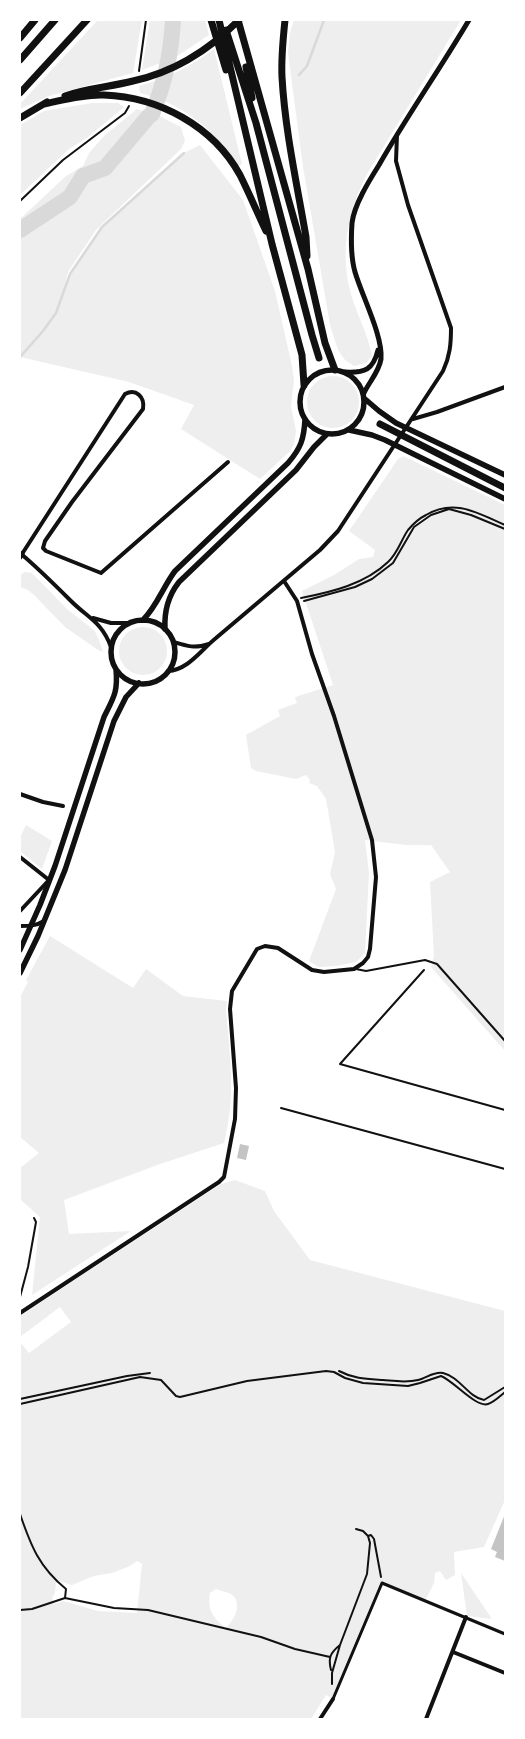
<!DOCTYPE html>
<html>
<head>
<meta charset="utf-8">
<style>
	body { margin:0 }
	#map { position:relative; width:525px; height:1739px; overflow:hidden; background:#fff; font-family:"Open Sans",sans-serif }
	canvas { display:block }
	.frame { position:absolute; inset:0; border:21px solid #fff; pointer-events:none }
</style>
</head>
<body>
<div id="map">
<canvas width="525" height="1739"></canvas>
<div class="frame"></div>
</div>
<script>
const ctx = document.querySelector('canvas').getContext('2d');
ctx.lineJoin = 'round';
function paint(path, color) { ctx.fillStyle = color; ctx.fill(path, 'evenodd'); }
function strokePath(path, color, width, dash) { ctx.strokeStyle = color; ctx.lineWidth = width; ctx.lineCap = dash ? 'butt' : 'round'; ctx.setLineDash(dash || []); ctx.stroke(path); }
const green = new Path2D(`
	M98,20H142L133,73L49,96L20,109V104Z
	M150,20H205L209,35L176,57L142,70Z
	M294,20H461L370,169C348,208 339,251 351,294C357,315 368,334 372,356L366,363L354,366L345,360L338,350L330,325L320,266L303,167L288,53L290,33Z
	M214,49L242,164L238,166C217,130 180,103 140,93L139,86C168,78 190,67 214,49Z
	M92,103H118L124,107L87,138L69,149L20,195V125L44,111Z
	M137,109L159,116L181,127L185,141L181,149L96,230L68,272L63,293L70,274L102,227L184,153L200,145L243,200L275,291L292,366L294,381L291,406L296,431L294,444L290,451L260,479L181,429L194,405L129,382L20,357V219L66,176L83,166L89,153L105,135Z
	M307 402a26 26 0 1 1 52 0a26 26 0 1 1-52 0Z
	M403,456L505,505V1051L431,967L434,956L430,882L450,872L431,845H406L365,840L369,873L365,953L356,962L336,966L319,967L309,961L336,889L330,874L335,852L326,799L317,786L309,783L310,780L306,775L296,779L256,771L251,768L246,735L280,716L278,710L297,703L295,697L333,685L302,591L334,575L359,559L373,557L375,550L349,531L398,459Z
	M24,572L32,573L68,610L94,630L98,637L103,652L98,650L65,627L34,595L28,590L20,587V576Z
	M119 651a24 24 0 1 1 48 0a24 24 0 1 1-48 0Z
	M26,825L52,841L42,869L20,851V837Z
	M50,936L133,988L146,969L183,996L227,1001L226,1010C230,1057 236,1097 224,1143L160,1164L64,1200L69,1234L131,1231L32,1295L40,1217L20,1199V1168L39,1153L20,1137V997L28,982L26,980Z
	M235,1180L265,1191L274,1211L310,1260L505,1311V1500L484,1547L454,1552L455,1575L446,1580L440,1571L435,1573L434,1583L425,1601L382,1583L333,1699L326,1695L311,1719H20V1342L29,1353L71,1322L60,1307L20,1337V1316L221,1184ZM137,1561L142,1564L137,1613L98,1611L63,1601L54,1604L52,1598L55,1593L56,1583L59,1581L72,1585L94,1576L112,1573L130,1566ZM216,1589C221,1591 231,1592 235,1598C241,1608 233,1621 226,1628C213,1618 207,1610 210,1593Z
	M461,1573L492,1619L467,1616Z`);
const stream = new Path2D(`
	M299,75L307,66L324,20
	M20,357L43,331L56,313L70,274L102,227L184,153`);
const river = new Path2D(`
	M20,230L70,197L83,176L105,168L149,116L152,114C165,82 171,55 173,20`);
const building = new Path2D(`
	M240,1144L249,1146L246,1160L237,1158Z
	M505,1514V1561L495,1557L497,1552L491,1549Z`);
const path = new Path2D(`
	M139,71L146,20
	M20,201L63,160L125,113L129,106
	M301,598C332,592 365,584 388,562C398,553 401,540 408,530C413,524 420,518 426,515C454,498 478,513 505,525
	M304,601L355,587L372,579L393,563L414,527L431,515L449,509L471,515L505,529
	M424,970L340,1064L505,1110
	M281,1108L505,1169
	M339,1371C354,1379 367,1379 383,1380C395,1381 406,1383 418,1380C427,1378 434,1371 443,1373C460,1377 468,1397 484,1400L505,1387
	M20,1399L127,1376L150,1373
	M20,1404L140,1377L161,1380L176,1396L180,1397L247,1381L326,1371L334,1372L345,1378L363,1383L408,1386L420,1383L441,1376C454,1381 476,1408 488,1404C494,1402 500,1396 505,1392
	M20,1514C31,1546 39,1567 66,1589L65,1598
	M368,1536L371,1535L374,1539L381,1577
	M20,1610L32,1609L65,1598L114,1608L148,1610L261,1637L295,1649L330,1657
	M331,1670C328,1658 330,1653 340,1645
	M332,1684V1673L340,1645L367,1574L370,1543L368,1536L363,1531L356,1529`);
const service = new Path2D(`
	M356,969L366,971L425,960L437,964L505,1041
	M20,1297L28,1267L36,1222L34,1218`);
const pedestrian = new Path2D(`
	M333,1699L382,1583L505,1634`);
const minor = new Path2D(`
	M413,419L437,412L505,387
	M20,553C38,568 54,584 71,601C88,618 102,622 111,647
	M22,554L125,394C136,388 145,397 143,409L72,502L45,541L43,548L46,551L101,573L228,462
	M93,618L111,623H129
	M173,642C189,646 193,649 209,644
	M168,671C188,670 201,650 216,638L320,550L338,531L443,371C450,356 451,344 451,328L408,205L396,161L397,135
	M20,794L43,802L63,806
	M20,857L49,880L20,911
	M20,926C29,926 36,926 44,921
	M20,1313L219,1182L224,1177L235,1119L236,1088L230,1009L232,991L257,949L265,946L278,948L312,970L324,972L354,969L363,963L368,957L370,949L376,877L372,840L334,716L312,654L297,601L284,581
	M453,1652L505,1673
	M320,1719L333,1699
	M426,1719L466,1617`);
const tertiary = new Path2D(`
	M345,372C365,373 373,370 378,350
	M364,393C369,382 379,372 381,359C383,336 362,296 355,272C351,258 351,238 352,223C354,205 369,181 379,165C407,116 440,69 469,20
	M20,557L22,554`);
const secondary = new Path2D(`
	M300 402a32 32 0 1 1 64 0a32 32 0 1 1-64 0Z
	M365,399L379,411L396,423L505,475
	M349,430L372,435L385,440L505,499
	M143,620C157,606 163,587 175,571L288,463C301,448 304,439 305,419
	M111 652a32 32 0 1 1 64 0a32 32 0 1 1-64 0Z
	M165,629C164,611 168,596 179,582L296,470L314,447L327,434
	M20,950L40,905L55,866L104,717C114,697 118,692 116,669
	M20,973L38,936L65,870L114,721L126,697L139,683`);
const motorway = new Path2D(`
	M211,20L226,70
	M219,20L272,244L302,355L304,385
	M238,20L308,269L325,343L335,370
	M285,20C283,39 281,58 282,77C285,131 297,184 306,237L307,256
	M226,30L256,123L312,335L319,358
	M20,38L35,20
	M20,60L55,20
	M246,67L252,98
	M20,93L87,20
	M65,96C87,88 110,87 133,81C175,72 209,50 239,20
	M44,104C63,100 84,94 104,95C159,97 213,126 240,175C249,193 257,212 266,231
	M20,118L47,102
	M380,424L505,488`);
paint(green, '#eee');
strokePath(stream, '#d9d9d9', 2.5);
strokePath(river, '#d9d9d9', 16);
paint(building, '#c4c4c4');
strokePath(path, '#111', 2);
strokePath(service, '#111', 2);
strokePath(pedestrian, '#111', 3);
strokePath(minor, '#111', 4);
strokePath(tertiary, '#111', 5);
strokePath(secondary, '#111', 5.5);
strokePath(motorway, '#111', 7);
</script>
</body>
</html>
